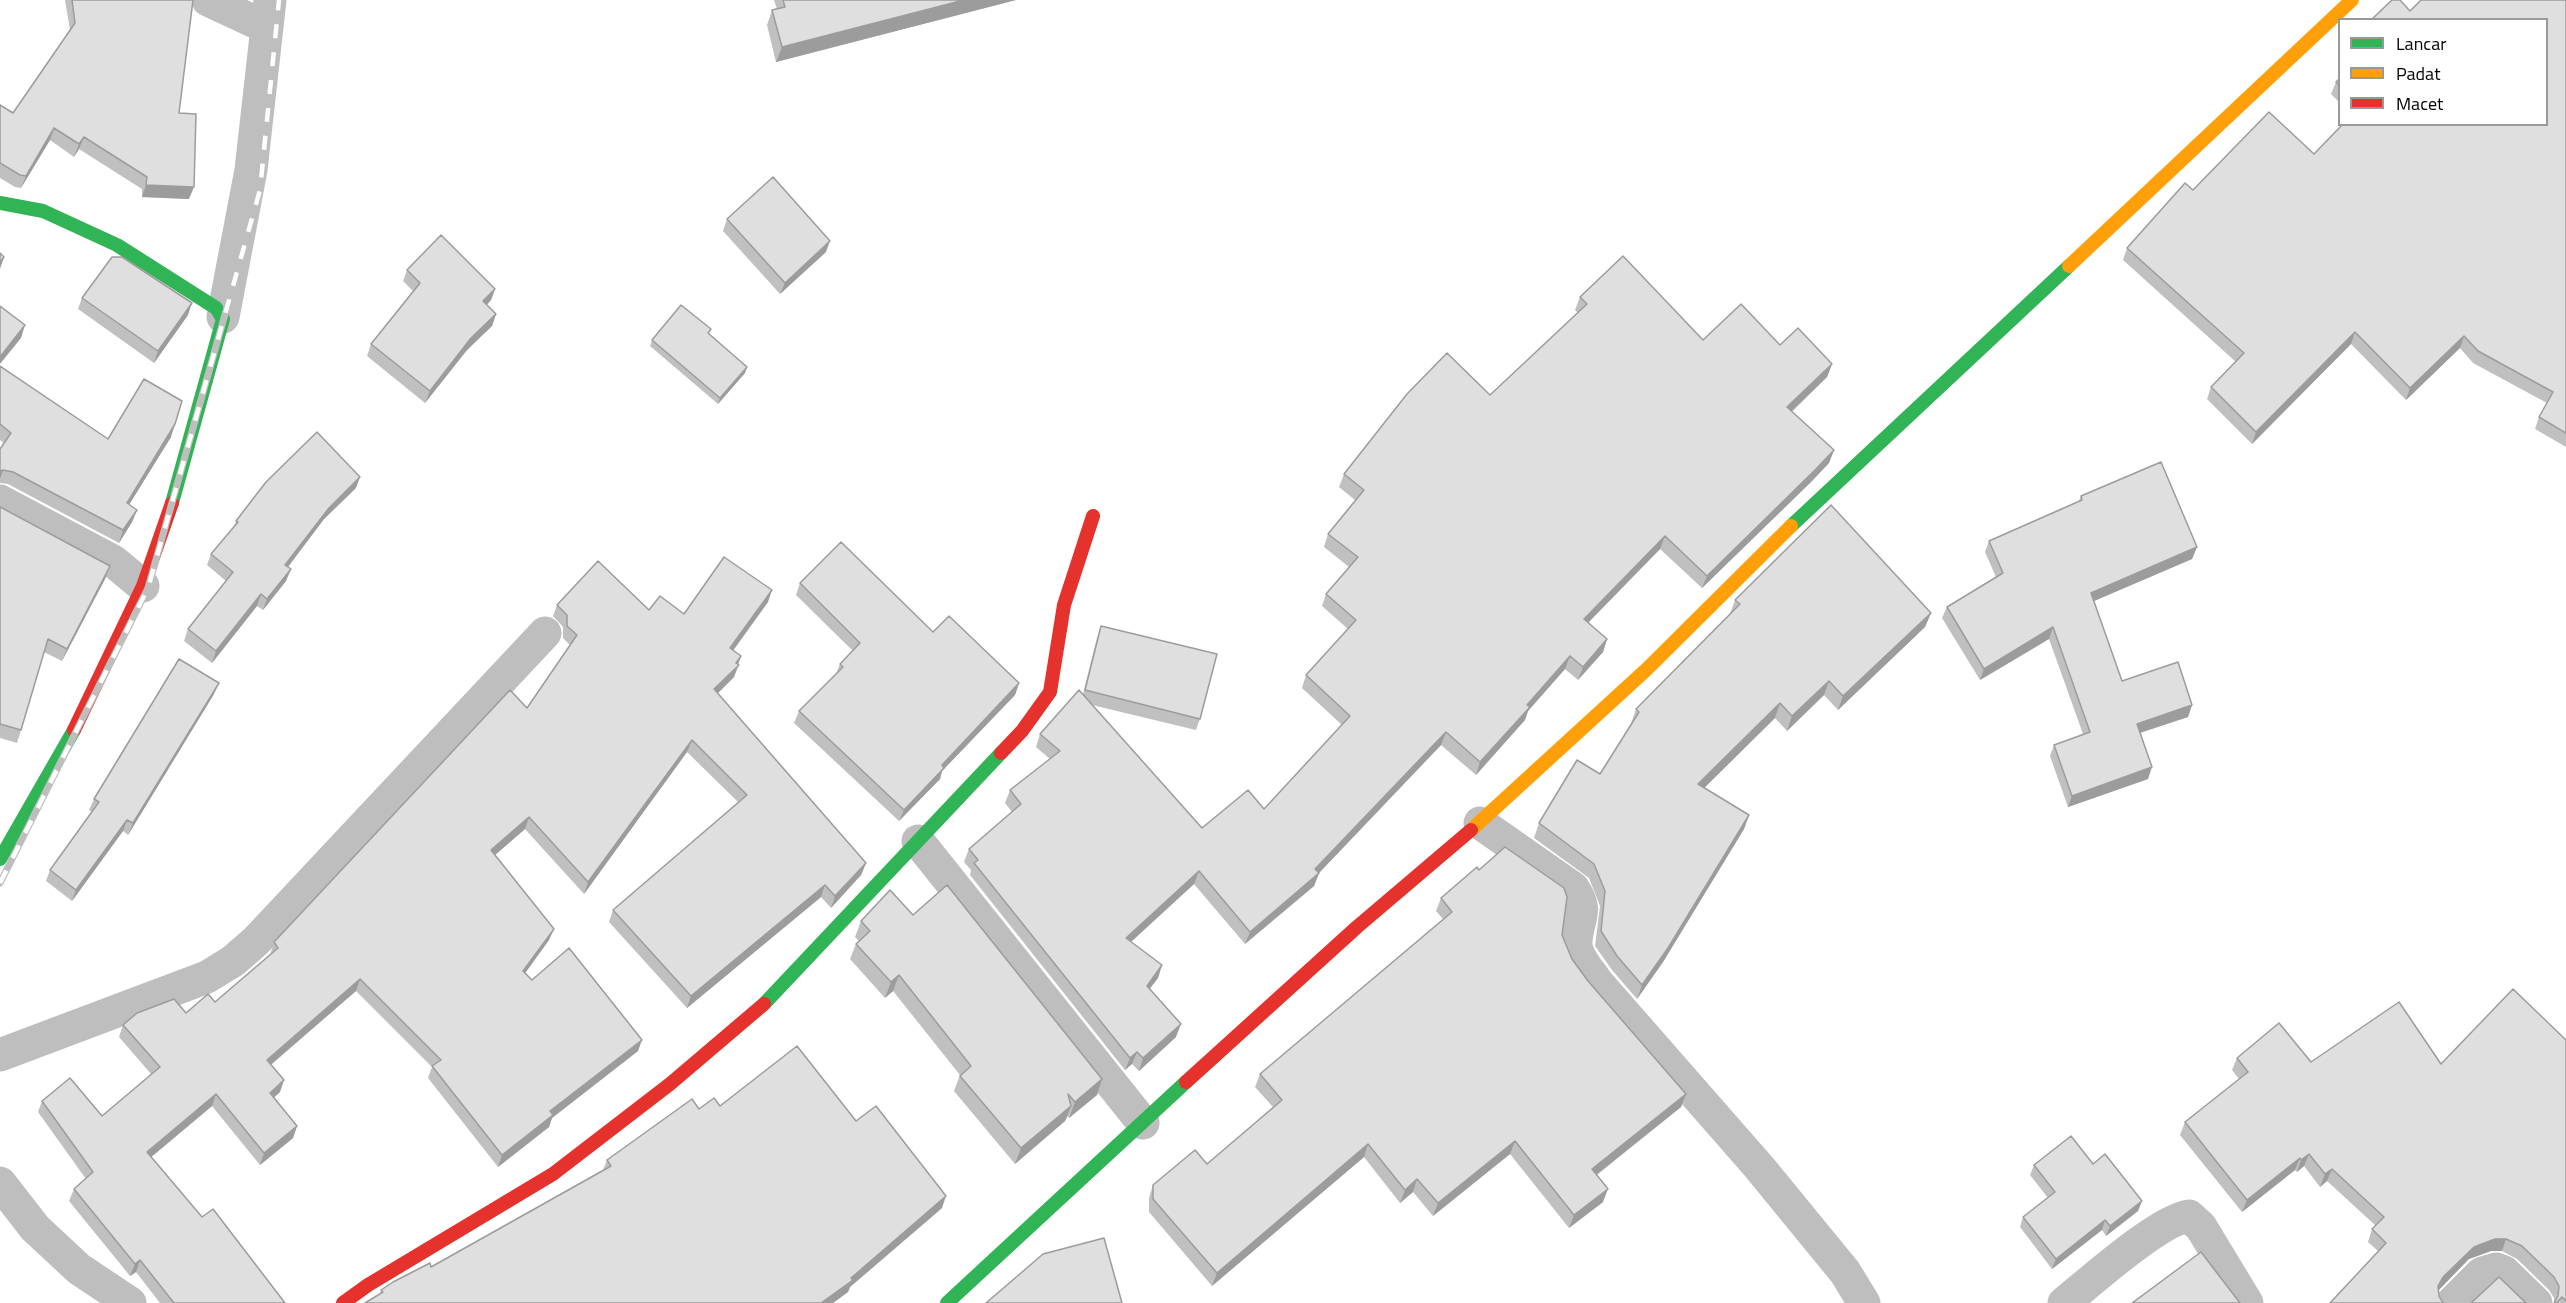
<!DOCTYPE html>
<html>
<head>
<meta charset="utf-8">
<style>
	body { margin:0 }
	#map { position:relative; width:2566px; height:1303px; overflow:hidden; background:#fff; font-family:"Titillium Web",sans-serif }
	canvas { display:block }
	.legend { position:absolute; left:2338px; top:18px; width:210px; height:108px; box-sizing:border-box; background:#fff; border:2px solid #999; margin:0; padding:8px 10px; list-style:none; font-size:18px; color:#000 }
	.legend li { display:flex; align-items:center; gap:12px; height:30px }
	.legend b { width:30px; border:2px solid #999 }
</style>
</head>
<body>
<div id="map">
<canvas width="2566" height="1303"></canvas>
<ul class="legend">
<li><b style="height:8px;background:#30b455"></b>Lancar</li>
<li><b style="height:8px;background:#ff9f0a"></b>Padat</li>
<li><b style="height:8px;background:#e5322d"></b>Macet</li>
</ul>
</div>
<script>
const ctx = document.querySelector('canvas').getContext('2d');
ctx.lineJoin = 'round';
function strokePath(path, color, width, dash) { ctx.strokeStyle = color; ctx.lineWidth = width; ctx.lineCap = dash ? 'butt' : 'round'; ctx.setLineDash(dash || []); ctx.stroke(path); }
function paint(path, color) { ctx.fillStyle = color; ctx.fill(path, 'evenodd'); }
const street = new Path2D(`
	M208,0L266,27
	M223,317L251,170L270,0
	M0,501L113,561L143,586
	M1480,823L1573,888C1589,912 1578,916 1576,941C1575,956 1589,970 1597,982L1759,1167L1845,1272L1864,1303
	M918,841L1143,1123
	M0,1055L207,977L233,961L256,941L545,633
	M0,1183L35,1228L79,1269L130,1303
	M2064,1303C2090,1282 2159,1220 2189,1216L2201,1227L2247,1303
	M2452,1303L2482,1273L2496,1269L2504,1272L2536,1303`);
const fast = new Path2D(`
	M0,203L43,211L117,245L216,308L223,319L172,503
	M1791,526L2069,266
	M0,859L74,730
	M764,1004L1001,753
	M947,1303L1186,1082`);
const slow = new Path2D(`
	M2069,266L2352,0
	M1471,830L1647,669L1791,526`);
const jam = new Path2D(`
	M74,730L143,586L172,503
	M1001,753L1022,731L1050,692L1064,605L1093,516
	M1186,1082L1357,927L1471,830
	M343,1303L368,1285L553,1174L670,1084L764,1004`);
const rail = new Path2D(`
	M0,883L148,588L260,190L279,0`);
const wall = new Path2D(`
	M65,0H193L179,113L189,199L142,197V189L79,149L74,157L50,140L21,188L15,187L0,178V105L13,113L70,30Z
	M774,0H1016L776,62L767,25L772,10L777,9Z
	M2566,0V447L2535,429L2539,417L2547,403L2473,363L2460,348L2406,400L2351,344L2252,444L2207,399L2211,387L2236,362L2123,260L2127,248L2193,190L2314,154L2547,124L2410,11Z
	M2340,78V103L2331,94L2336,82Z
	M727,219L826,252L780,294L723,231Z
	M407,270L495,289L491,300L487,305L496,314L492,326L467,350L425,403L367,356L371,344L413,291L403,281Z
	M1580,297L1703,340L1780,345L1832,364L1827,377L1792,412L1834,450L1829,463L1811,482L1702,588L1660,549L1588,623L1607,639L1603,652L1578,680L1565,669L1528,711L1525,720L1476,775L1441,745L1319,873L1314,886L1245,944L1194,884L1131,942L1162,965L1158,978L1149,989L1176,1037L1139,1071L1132,1064L1125,1070L970,875L971,870L964,862L969,849L1012,812L1005,803L1010,790L1050,759L1036,747L1040,734L1083,694L1097,638L1101,626L1200,719L1196,730L1092,705L1202,828L1264,809L1342,725L1302,688L1306,675L1348,629L1322,606L1326,594L1349,567L1324,547L1328,534L1355,500L1339,487L1344,474L1490,395L1578,313L1575,310Z
	M82,298L188,315L154,363L78,309Z
	M709,334L747,367L745,373L718,404L650,346L652,340Z
	M0,366L108,439L171,437L129,505L137,510L132,522L119,543L8,484L0,483V449L4,443L0,440Z
	M356,488L324,519L288,567L286,581L263,610L257,606L212,663L184,641L188,629L226,581L207,565L211,554L234,527L236,521Z
	M2081,496L2197,547L2192,559L2094,601L2122,681L2192,705L2188,717L2140,733L2148,779L2068,807L2050,756L2054,745L2083,734L2049,639L1980,680L1942,618L1947,607L1996,577L1985,552L1989,541L2079,501Z
	M0,507L110,566L105,579L62,661L44,652L21,730L17,743L0,738Z
	M800,583L933,632L1019,683L1015,695L942,771L940,779L899,821L794,723L799,711L836,674L840,664L853,651L796,595Z
	M1735,600L1931,613L1925,627L1838,710L1824,695L1787,731L1775,718L1704,788L1749,815L1744,829L1663,962L1637,999L1612,970L1595,946L1600,906L1589,878L1534,838L1539,823L1600,774L1631,724L1636,709L1730,614Z
	M768,602L733,651L741,656L738,664L739,665L734,677L718,693L866,863L861,875L831,908L821,897L687,1008L609,922L613,910L738,802L687,752L584,894L525,829L495,855L549,940L525,973L532,980L638,1051L552,1118L549,1127L498,1167L428,1078L432,1067L356,991L271,1065L280,1092L274,1097L297,1126L293,1138L260,1165L212,1106L151,1157L202,1217L285,1303H160L136,1272L130,1276L69,1201L74,1189L86,1179L38,1112L42,1101L102,1116L151,1074L119,1037L123,1025L186,1013L215,1002L270,955L274,942L527,708L570,645L563,638V627L553,616L557,605L649,610L684,614Z
	M214,694L128,835L123,831L72,901L46,881L50,870L92,812L89,810L94,799Z
	M1479,870L1562,935L1572,959L1588,981L1686,1094L1681,1107L1597,1175L1603,1202L1569,1228L1510,1154L1433,1216L1413,1192L1400,1203L1364,1157L1212,1286L1149,1212V1198L1153,1185L1207,1164L1273,1107L1255,1087L1260,1074L1443,919L1436,911L1441,898Z
	M913,915L1102,1079L1097,1095L1069,1118L1068,1116L1065,1121L1015,1164L954,1091L960,1075L893,991L885,998L850,959L856,944L859,941L855,937L861,921Z
	M2566,1040V1303H2554V1298L2549,1290L2517,1259L2502,1251H2491L2469,1259L2378,1251L2368,1242L2372,1229L2376,1226L2327,1181L2320,1187L2304,1166L2297,1172L2295,1170L2242,1212L2180,1135L2185,1122L2239,1079L2232,1070L2237,1058L2311,1062L2441,1064Z
	M720,1106L856,1121L942,1208L850,1287L848,1292L833,1303H365L380,1294L381,1290L431,1267L603,1170L607,1160L699,1109Z
	M2093,1164L2138,1211L2106,1236L2102,1230L2052,1269L2020,1227L2023,1217L2048,1198L2030,1175L2034,1165Z`);
const shadedWall = new Path2D(`
	M964,0H1016L776,62L782,47Z
	M54,128L50,140L21,188L26,176Z
	M84,137L79,149L74,157L79,144Z
	M146,185L194,187L189,199L142,197Z
	M830,241L826,252L780,294L785,283Z
	M4,257L0,269V262Z
	M495,289L491,300L479,313L483,301Z
	M192,303L188,315L154,363L158,351Z
	M496,314L492,326L467,350L425,403L430,391L471,338Z
	M25,325L21,338L0,364V357Z
	M2355,332L2351,344L2252,444L2256,432Z
	M2464,336L2460,348L2406,400L2410,388Z
	M1832,364L1827,377L1782,420L1787,407Z
	M747,367L745,373L718,404L720,398Z
	M175,424L171,437L122,516L127,503Z
	M1834,450L1829,463L1811,482L1702,588L1707,576Z
	M3,470L0,479V471Z
	M360,477L356,488L324,519L281,576L285,565L329,508Z
	M137,510L132,522L119,543L123,530Z
	M1665,536L1660,549L1579,632L1584,619Z
	M2197,547L2192,559L2087,604L2091,593Z
	M110,566L105,579L62,661L67,649Z
	M291,569L286,581L263,610L267,599Z
	M772,590L768,602L726,660L730,648Z
	M261,594L257,606L212,663L216,651Z
	M1931,613L1925,627L1838,710L1843,696Z
	M2053,627L2049,639L1980,680L1984,669Z
	M1607,639L1603,652L1578,680L1583,667Z
	M741,656L734,677L710,701L714,689Z
	M1570,656L1565,669L1528,711L1525,720L1476,775L1480,762L1527,705Z
	M1829,681L1824,695L1787,731L1792,716Z
	M219,683L214,694L128,835L133,823Z
	M1019,683L1015,695L942,771L940,779L899,821L904,810L942,765Z
	M1780,703L1775,718L1693,799L1698,784Z
	M2192,705L2188,717L2133,735L2137,724Z
	M1446,732L1441,745L1319,873L1314,886L1245,944L1250,932L1315,869Z
	M692,740L687,752L584,894L588,882Z
	M2152,767L2148,779L2068,807L2072,796Z
	M1749,815L1744,829L1663,962L1637,999L1642,985Z
	M529,817L525,829L487,862L491,850Z
	M127,820L123,831L72,901L76,890Z
	M866,863L861,875L831,908L835,896Z
	M1199,871L1194,884L1121,951L1126,938Z
	M825,885L821,897L687,1008L691,996Z
	M554,929L549,940L518,983L523,971Z
	M1162,965L1158,978L1142,999L1147,986Z
	M899,975L893,991L885,998L891,982Z
	M360,979L356,991L262,1072L267,1060Z
	M1181,1024L1176,1037L1139,1071L1143,1058Z
	M642,1040L638,1051L552,1118L549,1127L498,1167L502,1155L550,1111Z
	M1137,1052L1132,1064L1125,1070L1130,1058Z
	M1102,1079L1097,1095L1069,1118L1075,1102Z
	M284,1080L280,1092L266,1105L270,1093Z
	M216,1094L212,1106L143,1164L147,1152Z
	M1686,1094L1681,1107L1587,1182L1592,1169Z
	M1071,1106L1065,1121L1015,1164L1021,1148Z
	M297,1126L293,1138L260,1165L264,1153Z
	M1515,1141L1510,1154L1433,1216L1438,1203Z
	M1368,1144L1364,1157L1212,1286L1217,1273Z
	M2309,1154L2304,1166L2297,1172L2301,1160Z
	M2300,1158L2295,1170L2242,1212L2247,1200Z
	M2332,1169L2327,1181L2320,1187L2325,1174Z
	M1417,1179L1413,1192L1400,1203L1405,1190Z
	M1608,1189L1603,1202L1569,1228L1574,1215Z
	M946,1196L942,1208L850,1287L848,1292L833,1303H821Z
	M2142,1201L2138,1211L2106,1236L2110,1226Z
	M2105,1220L2102,1230L2052,1269L2056,1259Z
	M2495,1239H2506L2502,1251H2491L2469,1259L2439,1290L2438,1286L2443,1277L2474,1247Z
	M140,1260L136,1272L130,1276L135,1264Z`);
const building = new Path2D(`
	M72,0H193L179,113L196,114L194,187L146,185L147,177L84,137L79,144L54,128L26,176L20,175L0,163V105L13,113L75,23Z
	M783,0H964L782,47L772,10L785,7Z
	M2392,0H2400L2410,11L2421,0H2566V433L2539,417L2553,392L2478,351L2464,336L2410,388L2355,332L2256,432L2211,387L2244,353L2127,248L2185,183L2193,190L2269,112L2314,154L2343,124H2547V20H2371Z
	M2340,78V86L2336,82Z
	M773,177L830,241L785,283L727,219Z
	M441,235L495,289L483,301L496,314L471,338L430,391L371,344L420,283L407,270Z
	M0,253L4,257L0,262Z
	M1623,256L1703,340L1741,304L1780,345L1798,328L1832,364L1787,407L1834,450L1816,469L1707,576L1665,536L1584,619L1607,639L1583,667L1570,656L1527,705L1530,707L1480,762L1446,732L1315,869L1319,873L1250,932L1199,871L1126,938L1162,965L1147,986L1181,1024L1143,1058L1137,1052L1130,1058L974,863L978,860L969,849L1021,804L1010,790L1060,751L1040,734L1079,690L1202,828L1248,790L1264,809L1350,716L1306,675L1356,620L1326,594L1358,557L1328,534L1364,490L1344,474L1407,394L1447,353L1490,395L1587,304L1580,297Z
	M112,257H122L192,303L158,351L82,298Z
	M681,305L711,329L708,333L747,367L720,398L652,340Z
	M0,306L25,325L0,357Z
	M0,366L108,439L144,379L182,401L175,424L127,503L137,510L123,530L13,472L3,470L0,471V449L11,433L0,424Z
	M317,432L360,477L329,508L285,565L291,569L267,599L261,594L216,651L188,629L233,572L211,554L238,522L236,521L266,482Z
	M2161,462L2197,547L2091,593L2122,681L2178,662L2192,705L2137,724L2152,767L2072,796L2054,745L2090,732L2053,627L1984,669L1947,607L2003,573L1989,541L2082,500L2081,496Z
	M1831,505L1931,613L1843,696L1829,681L1792,716L1780,703L1698,784L1749,815L1668,948L1642,985L1617,956L1601,931L1605,891L1594,864L1539,823L1577,760L1600,774L1639,712L1636,709L1740,604L1735,600Z
	M0,507L110,566L67,649L48,639L21,730L0,724Z
	M841,542L933,632L949,616L1019,683L942,765L944,768L904,810L799,711L843,667L840,664L860,643L800,583Z
	M724,557L772,590L730,648L741,656L736,663L739,665L714,689L866,863L835,896L825,885L691,996L613,910L747,795L692,740L588,882L529,817L491,850L554,929L523,971L532,980L569,948L642,1040L550,1111L553,1115L502,1155L432,1066L441,1060L360,979L267,1060L284,1080L270,1093L297,1126L264,1153L216,1094L147,1152L202,1217L213,1209L285,1303H174L140,1260L135,1264L74,1189L93,1172L42,1101L70,1078L102,1116L160,1067L123,1025L137,1013L174,999L186,1013L208,994L215,1002L278,948L274,942L510,690L527,708L577,635L567,626V615L557,605L598,561L649,610L660,596L684,614Z
	M1101,626L1217,654L1200,719L1085,690Z
	M179,659L219,683L133,823L127,820L76,890L50,870L99,802L94,799Z
	M1505,847L1564,888L1567,897L1562,935L1572,959L1588,981L1686,1094L1592,1169L1608,1189L1574,1215L1515,1141L1438,1203L1417,1179L1405,1190L1368,1144L1217,1273L1153,1199V1185L1195,1150L1207,1164L1282,1100L1260,1074L1452,912L1441,898L1477,867L1479,870Z
	M947,885L1102,1079L1075,1102L1068,1094L1071,1106L1021,1148L960,1076L971,1066L899,975L891,982L856,944L870,931L861,921L890,890L913,915Z
	M2513,989L2566,1040V1301L2562,1297L2556,1303H2554L2558,1296L2559,1286L2554,1277L2522,1246L2506,1239H2495L2474,1247L2443,1277L2438,1286L2439,1296L2443,1303H2330L2386,1243L2372,1229L2384,1217L2332,1169L2325,1174L2309,1154L2301,1160L2300,1158L2247,1200L2185,1122L2248,1072L2237,1058L2279,1023L2311,1062L2399,1002L2441,1064Z
	M797,1046L856,1121L876,1106L946,1196L851,1278L853,1280L821,1303H365L383,1292L381,1290L393,1282L430,1263L431,1267L611,1166L607,1160L692,1099L699,1109L714,1098L720,1106Z
	M2071,1136L2093,1164L2105,1154L2142,1201L2110,1226L2105,1220L2056,1259L2023,1217L2055,1192L2034,1165Z
	M1104,1238L1122,1303H986L1043,1254Z
	M2201,1252L2240,1303H2132Z
	M2499,1277L2526,1303H2471Z`);
strokePath(street, '#bebebe', 33);
strokePath(fast, '#30b455', 14);
strokePath(slow, '#ff9f0a', 14);
strokePath(jam, '#e5322d', 14);
strokePath(rail, '#bebebe', 7);
strokePath(rail, '#fff', 4.5, [14]);
paint(wall, '#c0c0c0');
paint(shadedWall, '#9c9c9c');
paint(building, '#dfdfdf');
strokePath(building, '#9c9c9c', 1.5);
</script>
</body>
</html>
